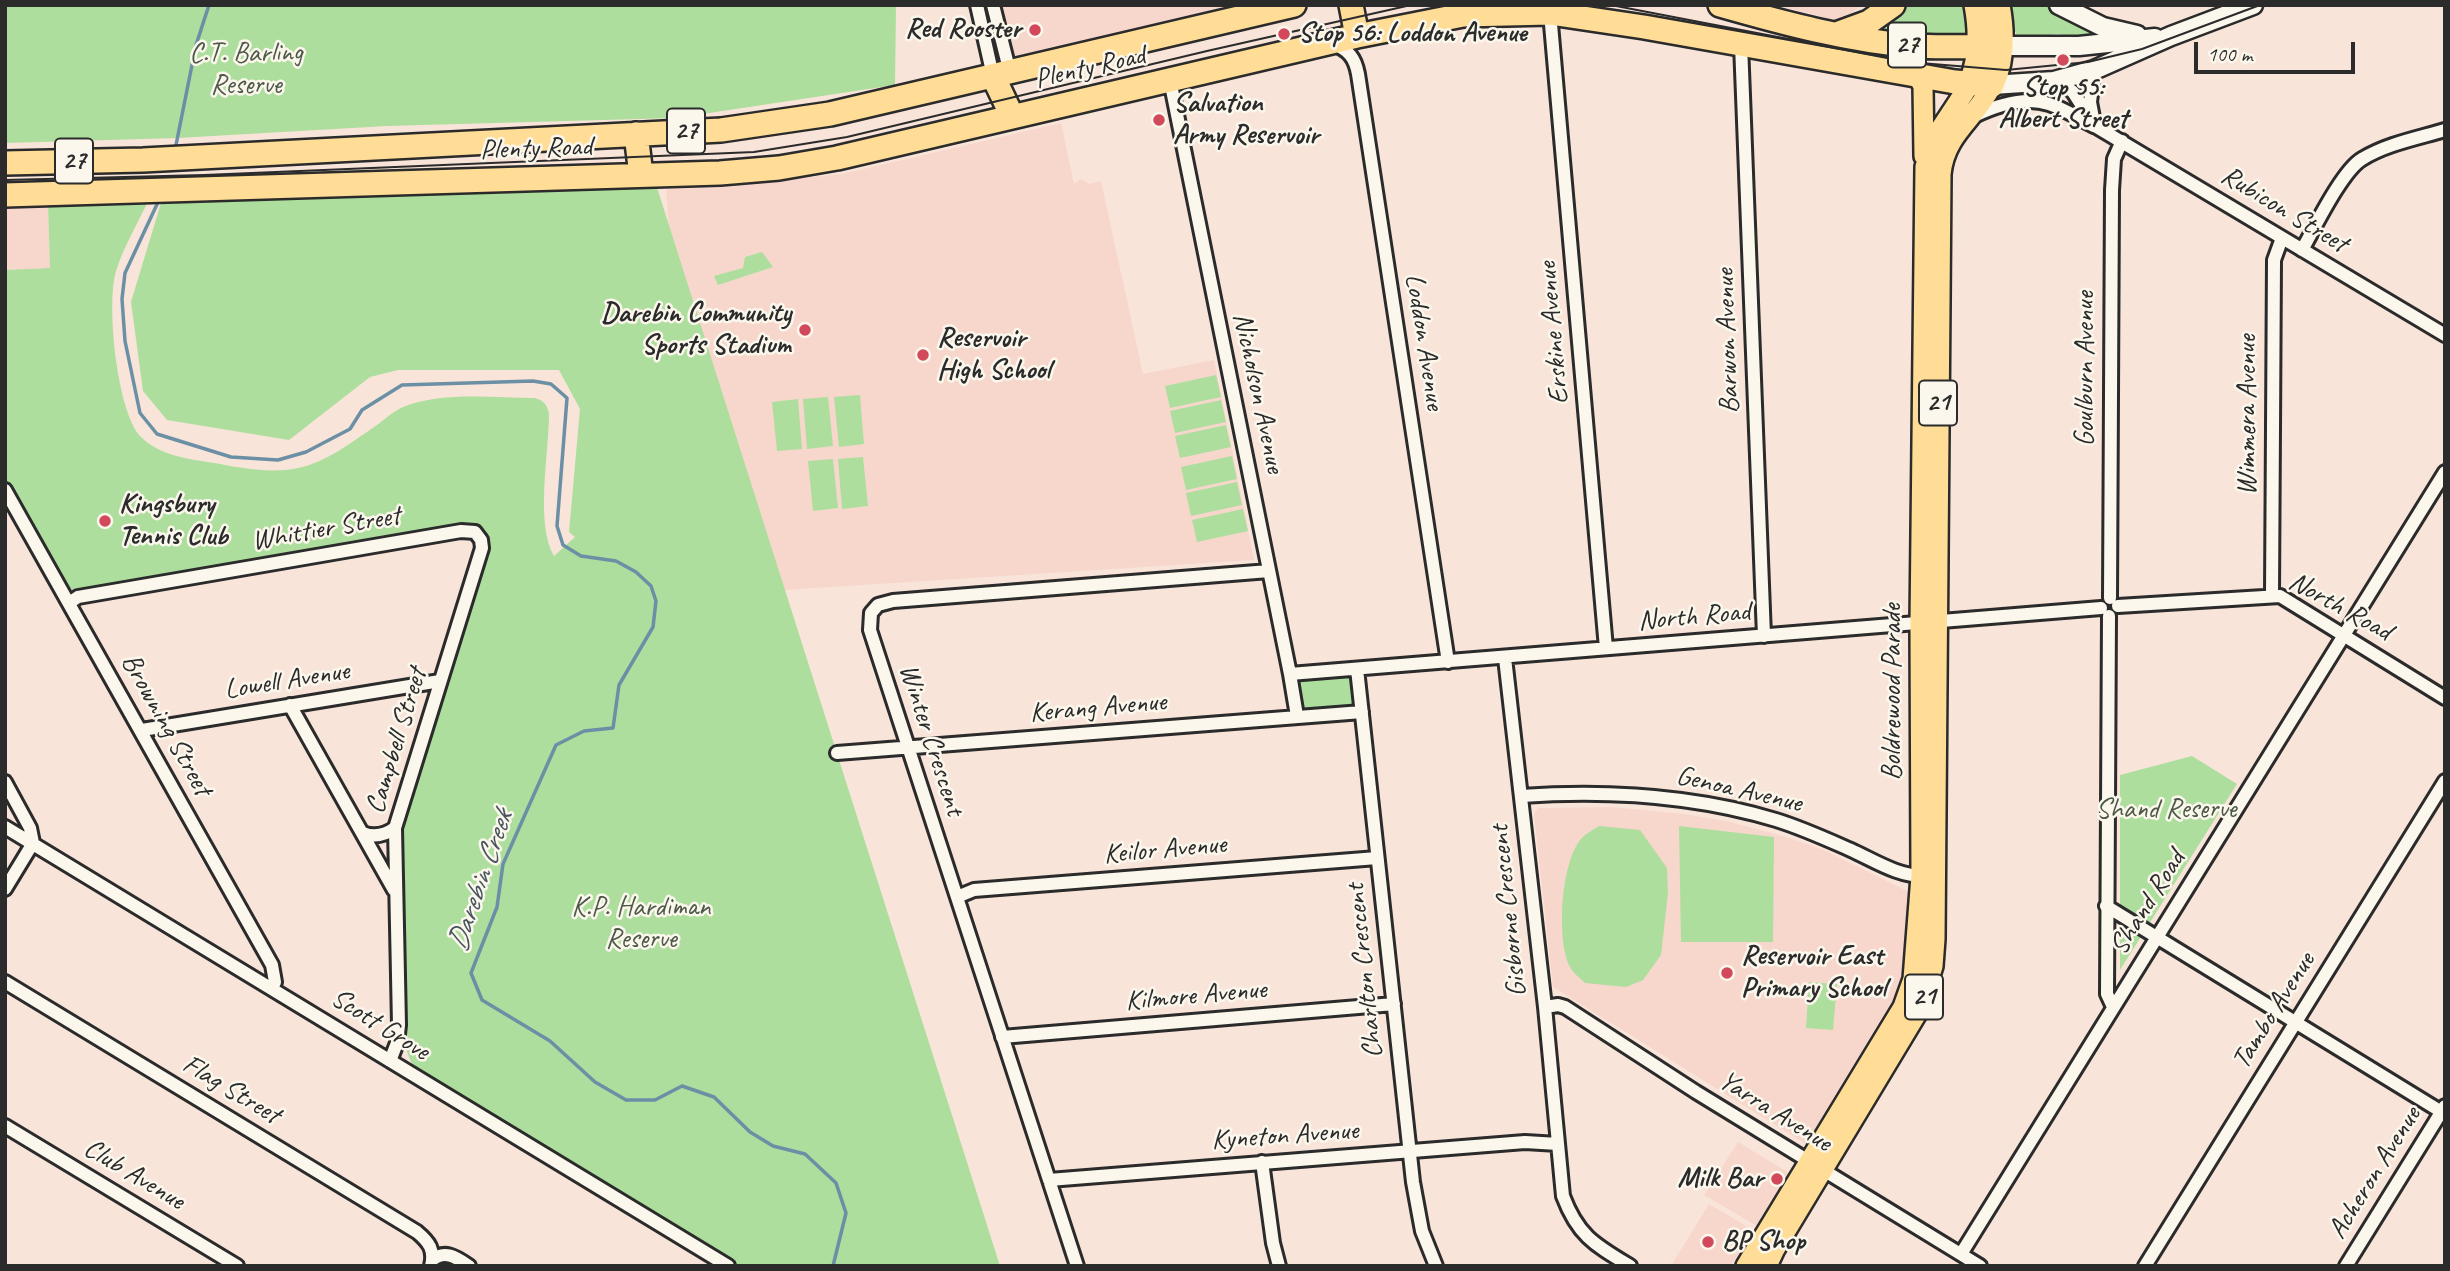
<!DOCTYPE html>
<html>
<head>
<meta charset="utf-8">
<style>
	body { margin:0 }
	#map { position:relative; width:2450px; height:1271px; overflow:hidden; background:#f9e4d9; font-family:Caveat,sans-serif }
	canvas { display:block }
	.frame { position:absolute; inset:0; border:7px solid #2b2b2b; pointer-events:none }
	.scale { position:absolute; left:2194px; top:42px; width:161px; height:32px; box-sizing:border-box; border:4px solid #2b2b2b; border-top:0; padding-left:9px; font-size:21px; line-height:24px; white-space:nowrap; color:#2b2b2b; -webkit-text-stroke:5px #fbf7ec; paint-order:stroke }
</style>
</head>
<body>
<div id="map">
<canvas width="2450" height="1271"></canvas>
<div class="frame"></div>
<div class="scale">100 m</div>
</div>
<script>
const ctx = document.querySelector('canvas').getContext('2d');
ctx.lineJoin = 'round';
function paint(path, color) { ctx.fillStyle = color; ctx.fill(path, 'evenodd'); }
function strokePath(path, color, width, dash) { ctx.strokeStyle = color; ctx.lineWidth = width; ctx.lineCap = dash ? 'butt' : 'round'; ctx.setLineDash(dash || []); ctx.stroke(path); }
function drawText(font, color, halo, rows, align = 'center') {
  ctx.font = font + ' Caveat,sans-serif'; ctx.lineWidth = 5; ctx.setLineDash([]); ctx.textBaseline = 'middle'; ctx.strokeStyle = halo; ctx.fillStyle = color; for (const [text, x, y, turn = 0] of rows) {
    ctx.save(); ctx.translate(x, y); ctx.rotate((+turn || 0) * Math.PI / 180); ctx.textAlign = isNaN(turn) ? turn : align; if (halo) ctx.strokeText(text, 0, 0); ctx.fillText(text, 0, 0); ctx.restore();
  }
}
const built = new Path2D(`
	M1002,5H1255L1014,62Z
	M1776,5H1861L1847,17L1834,20Z
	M1061,123L1074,184L1081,179L1089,184L1101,181L1143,374L1214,360L1254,560L784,590L677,350L666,187L744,184L842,174Z
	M48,205L50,268L5,270V206Z
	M1612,807L1684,814L1726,821L1776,834L1822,849L1909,892L1906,960L1898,991L1806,1144L1553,987L1534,814L1538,808Z
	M1738,1142L1789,1173L1757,1226L1704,1195Z
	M1709,1204L1753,1230L1731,1266H1671Z`);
const green = new Path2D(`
	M5,5H896L895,85L676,118L387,126L178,138L5,143Z
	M1904,5H1966L1970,36H1918L1873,29L1896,15Z
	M2008,5H2049L2067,16L2109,34L2092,38L2056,34L2029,39H2016V32H2010Z
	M653,175L1000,1266H740L419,1070L411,1062L406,1049L402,824L488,551L489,540L485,530L472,524L77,591L69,588L63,582L5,480V270L50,268L48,205L149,199C138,223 124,246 116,271C106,305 117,410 140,436C159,456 189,459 214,463C242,468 270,474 298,468C327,462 352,442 377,425C385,419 394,411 403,407C443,391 493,398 535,398C544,401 547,404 549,414C549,453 535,524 554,556L575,537L569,532L580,409L559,370H398L370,377L289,440L167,420L143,391L131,302L164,193Z
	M762,252L773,267L718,285L714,276L743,268L745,257Z
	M1216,375L1221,397L1170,408L1165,386Z
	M860,395L864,444L839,447L834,397Z
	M828,397L833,446L807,449L803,399Z
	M798,399L802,449L777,451L772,402Z
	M1221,400L1226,422L1175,433L1170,411Z
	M1226,425L1231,447L1180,458L1175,436Z
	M1232,456L1237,479L1186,490L1181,467Z
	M863,457L868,506L842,509L838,459Z
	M833,459L838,508L813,511L808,461Z
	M1237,482L1242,505L1191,516L1186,493Z
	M1243,509L1248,531L1197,542L1192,520Z
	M1357,669L1362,712L1297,716L1290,674Z
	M2192,756L2237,784L2120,970V775Z
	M1599,826L1640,830L1667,868L1668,893L1661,955L1643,980L1626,987L1585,983C1580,978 1573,973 1570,967C1556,940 1561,862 1581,839C1585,834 1593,830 1599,826Z
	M1679,826L1774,837L1773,942H1681Z
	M1809,982L1837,984L1833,1030L1806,1028Z`);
const stream = new Path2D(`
	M175,150L196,45L209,5
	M159,200L125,273L122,299L125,341L140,413L157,434L231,457L278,460L306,452L350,429L362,410L402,385L533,381L551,384L567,398L557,526L563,545L581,556L616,561L636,572L651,586L656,601L653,627L619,685L613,728L584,731L556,745L503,864L497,907L471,973L482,1000L550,1041L595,1082L626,1100H655L682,1086L714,1097L750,1132L773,1146L805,1154L836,1183L846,1213L833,1266`);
const street = new Path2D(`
	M977,5L993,76
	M993,5L1010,73
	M1550,13L1606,648
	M1333,44C1349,50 1355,58 1358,74L1448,662
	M1741,44L1764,636
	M1170,80L1290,674L1297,716
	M2059,81L2073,92L2095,126L2445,335
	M1974,116C1995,106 2025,96 2049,104C2065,109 2079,119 2094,126
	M2093,118L2090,102L2094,70
	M2302,250C2315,227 2342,171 2362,159C2386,144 2418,138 2445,130
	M5,490L272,965L275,982L272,988
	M2272,594L2274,260L2282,238
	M2110,598L2112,190L2114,159L2122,141
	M69,603L78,597L461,531L475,532L481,540L482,548L395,828L399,1025L397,1043L390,1061
	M2118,606L2280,596L2445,698
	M2109,616L2107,994L2113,1007
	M1505,658L1545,1007L1563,1196C1578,1236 1595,1245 1630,1266
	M1357,669L1413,1182L1422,1231L1436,1266
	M1290,674L2101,608
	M290,705L394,890
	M142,730L440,681
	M837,753L1362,712
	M5,782L30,828L33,843L5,889
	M1521,796C1607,790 1693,795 1776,820C1802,828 1826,839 1851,850C1875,861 1899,877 1926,876
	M5,827L728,1266
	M363,833C375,838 385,835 395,828
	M957,897L974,890L1377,858
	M2106,906L2445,1114
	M5,982L417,1232C429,1242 435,1250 431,1266
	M1545,1007L1558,1005L1565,1007L1696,1092L1980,1266
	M1002,1037L1394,1004
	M5,1126L237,1266
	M1262,1162L1273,1243L1279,1266
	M1049,1180L1525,1142L1558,1144
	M1961,1254L2445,472
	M432,1260C445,1249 457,1258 469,1266
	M1077,1266L870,630L871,613L878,605L893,601L1269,571
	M2145,1266L2445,781
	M2346,1266L2445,1106`);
const secondary = new Path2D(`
	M2059,5L2103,27L2137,35
	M2001,46H2079L2155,38
	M1992,85L2054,81L2094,70L2171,36L2253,5`);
const primary = new Path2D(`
	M1917,75L1923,86L1924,156
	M1746,1266L1903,1007L1913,979L1921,876L1920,624L1925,167L1933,140L1970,84
	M1767,1266L1775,1249L1919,1010L1933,966L1935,939L1941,174C1945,133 1976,119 1992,85`);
const highway = new Path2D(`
	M1351,5L1357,36
	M1720,5C1783,23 1850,41 1915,46C1944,48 1972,46 2001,46
	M1839,33L1869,22L1893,5
	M993,76L1012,116
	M1970,84C1981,59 1981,32 1976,5
	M636,134L641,175
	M5,163L143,160L721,130L830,114L1294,5
	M5,195L720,173L779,168L837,158L1357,36L1463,15L1550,13L1644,27L1955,82L1992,85C2003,60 2003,32 1998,5`);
const tram = new Path2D(`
	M1611,5L1908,62L2006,70L2088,62L2142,49L2260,5
	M5,180L204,175L754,152L847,137L1207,51L1411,5`);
const markers = [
	[1035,30,7,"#d1495b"],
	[1284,34,7,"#d1495b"],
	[2063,60,7,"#d1495b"],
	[1159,120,7,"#d1495b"],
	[805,330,7,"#d1495b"],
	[923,355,7,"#d1495b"],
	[105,521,7,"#d1495b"],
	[1727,973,7,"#d1495b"],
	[1777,1179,7,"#d1495b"],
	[1708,1242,7,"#d1495b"]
];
const shields = [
	[1907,45,38],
	[686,131,38],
	[74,161,38],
	[1938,403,38],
	[1924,997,38]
];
const shieldNames = [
	["27",1907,45],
	["27",686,131],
	["27",74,161],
	["21",1938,403],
	["21",1924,997]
];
const poiNames = [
	["Red Rooster",1021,30,"right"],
	["Stop 56: Loddon Avenue",1298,34],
	["Stop 55:",2063,88,"center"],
	["Albert Street",2063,120,"center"],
	["Salvation",1173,104],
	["Army Reservoir",1173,136],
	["Darebin Community",791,314,"right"],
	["Sports Stadium",791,346,"right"],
	["Reservoir",937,339],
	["High School",937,371],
	["Kingsbury",119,505],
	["Tennis Club",119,537],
	["Reservoir East",1741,957],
	["Primary School",1741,989],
	["Milk Bar",1763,1179,"right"],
	["BP Shop",1722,1242]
];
const parkNames = [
	["C.T. Barling",246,54],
	["Reserve",246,86],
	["Shand Reserve",2166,810],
	["K.P. Hardiman",641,908],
	["Reserve",641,940]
];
const streetNames = [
	["Plenty Road",1090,68,-13],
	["Plenty Road",536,149,-2],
	["Rubicon Street",2284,210,31],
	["Erskine Avenue",1554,333,-95],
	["Barwon Avenue",1728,341,-92],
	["Loddon Avenue",1424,342,81],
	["Goulburn Avenue",2086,369,-90],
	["Nicholson Avenue",1258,393,78],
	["Wimmera Avenue",2248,415,-90],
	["Whittier Street",326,529,-10],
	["North Road",2340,607,29],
	["North Road",1694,617,-5],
	["Lowell Avenue",287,681,-9],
	["Boldrewood Parade",1893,692,-90],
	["Kerang Avenue",1098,708,-5],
	["Browning Street",166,725,61],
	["Winter Crescent",931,740,72],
	["Campbell Street",397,741,-73],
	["Genoa Avenue",1739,790,13],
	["Keilor Avenue",1165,850,-5],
	["Shand Road",2148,903,-58],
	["Gisborne Crescent",1509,911,-96],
	["Charlton Crescent",1365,971,-96],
	["Kilmore Avenue",1196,996,-5],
	["Tambo Avenue",2274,1011,-58],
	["Scott Grove",380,1025,32],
	["Flag Street",231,1090,31],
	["Yarra Avenue",1775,1112,32],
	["Kyneton Avenue",1285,1136,-4],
	["Acheron Avenue",2375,1173,-58],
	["Club Avenue",134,1175,31]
];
const waterNames = [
	["Darebin Creek",481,881,-71]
];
paint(built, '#f7d7cc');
paint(green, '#adde9e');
strokePath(stream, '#6b90a5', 3.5);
strokePath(street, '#2b2b2b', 18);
strokePath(secondary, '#2b2b2b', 23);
strokePath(primary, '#2b2b2b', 24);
strokePath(highway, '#2b2b2b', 28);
strokePath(street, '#fbf7ec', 12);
strokePath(secondary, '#fbf7ec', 18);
strokePath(primary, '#ffdd96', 19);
strokePath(highway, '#ffdd96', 23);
strokePath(tram, '#2b2b2b', 2);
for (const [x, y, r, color] of markers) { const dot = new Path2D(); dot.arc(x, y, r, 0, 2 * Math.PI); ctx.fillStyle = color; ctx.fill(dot); strokePath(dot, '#fbf7ec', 2.5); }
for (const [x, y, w] of shields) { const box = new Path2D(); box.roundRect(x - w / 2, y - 22.5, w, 45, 5); ctx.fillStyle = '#fbf7ec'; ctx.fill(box); strokePath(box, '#2b2b2b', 2); }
drawText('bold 26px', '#2b2b2b', null, shieldNames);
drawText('bold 28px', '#2b2b2b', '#fbf7ec', poiNames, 'left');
drawText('28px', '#4c5848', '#fbf7ec', parkNames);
drawText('28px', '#2b2b2b', '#fbf7ec', streetNames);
drawText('italic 30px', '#46555e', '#fbf7ec', waterNames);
</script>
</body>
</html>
